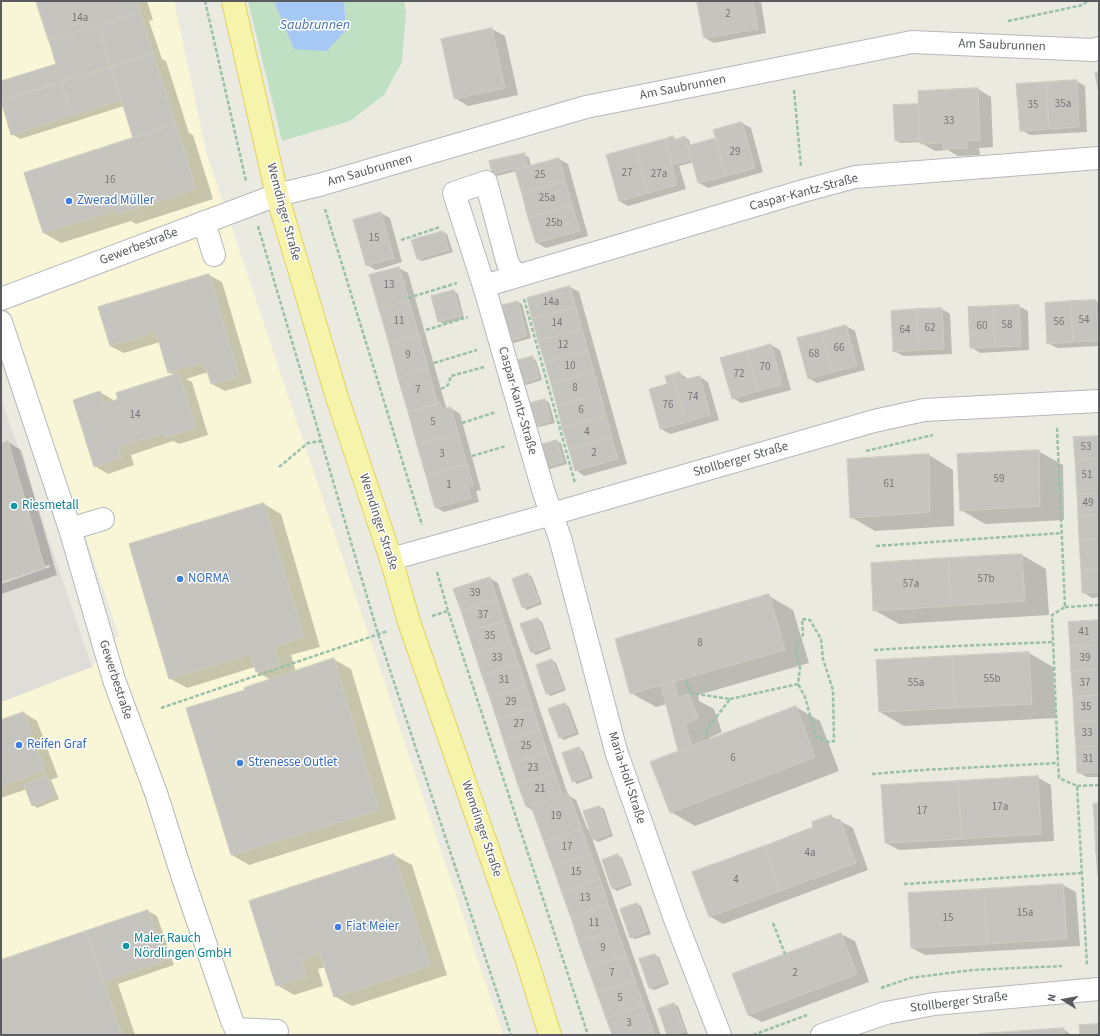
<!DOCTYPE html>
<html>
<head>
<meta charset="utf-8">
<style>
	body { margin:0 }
	#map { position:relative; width:1100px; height:1036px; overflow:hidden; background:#eaeae0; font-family:"Source Sans 3",sans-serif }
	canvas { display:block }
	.frame { position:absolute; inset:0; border:2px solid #595b60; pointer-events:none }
	.north { position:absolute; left:1044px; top:980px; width:40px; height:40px; -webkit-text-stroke:3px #fff; paint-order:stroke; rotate:281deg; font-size:11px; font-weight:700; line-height:16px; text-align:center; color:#595b60 }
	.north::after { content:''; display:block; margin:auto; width:14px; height:18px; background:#595b60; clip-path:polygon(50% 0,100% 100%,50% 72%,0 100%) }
</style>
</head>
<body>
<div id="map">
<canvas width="1100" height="1036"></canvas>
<div class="frame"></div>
<div class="north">N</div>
</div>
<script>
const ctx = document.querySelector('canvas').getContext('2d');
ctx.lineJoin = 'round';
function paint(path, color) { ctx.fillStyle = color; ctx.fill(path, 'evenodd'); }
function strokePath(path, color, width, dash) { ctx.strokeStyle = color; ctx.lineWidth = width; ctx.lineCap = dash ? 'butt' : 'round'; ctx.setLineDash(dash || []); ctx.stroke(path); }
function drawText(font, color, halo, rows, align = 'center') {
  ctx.font = font + ' "Source Sans 3",sans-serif'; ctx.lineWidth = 3; ctx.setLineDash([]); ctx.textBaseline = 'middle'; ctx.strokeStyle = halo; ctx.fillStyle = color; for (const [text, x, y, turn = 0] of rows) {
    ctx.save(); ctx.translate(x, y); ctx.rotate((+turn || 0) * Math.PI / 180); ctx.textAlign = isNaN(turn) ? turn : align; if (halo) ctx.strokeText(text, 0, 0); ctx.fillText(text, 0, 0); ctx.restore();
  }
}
const commercial = new Path2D(`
	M1,1H174L206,151L503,1035H1V702L92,667L119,635L1,289Z`);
const industrial = new Path2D(`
	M1,398L92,667L1,702Z`);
const green = new Path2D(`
	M248,1H275V4L294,49L346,30L344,1H404L406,12L402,62L384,95L350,121L282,141Z`);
const water = new Path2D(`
	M275,1H344L346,30L327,51L294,49L275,4Z`);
const shadow = new Path2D(`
	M37,1H147L153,20L149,21L162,59L166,61L189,133L193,135L213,199L136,224L131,221L61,243L44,233L25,173L135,139L124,106L20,139L12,134L1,101V82L58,64Z
	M698,1H761L766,33L714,43L705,38Z
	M492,29L505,36L518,95L468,106L455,98Z
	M1076,81L1085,86L1087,132L1030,135L1021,130Z
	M978,89L991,97L993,147L979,148L980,155L958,156L948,150L935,151L921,143V142L900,143L896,140L918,105L919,106Z
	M742,123L751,128L763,172L708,188L699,183L694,162L679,166L686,189L628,206L619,201L607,156L673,137L677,140L685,137L689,140L691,147L717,139Z
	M524,155L529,157L531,167L559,159L568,164L588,236L546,248L537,243L517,171L497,176L493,173Z
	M381,213L390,218L402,262L376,270L367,265Z
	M443,232L447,234L453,252L422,261L417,259Z
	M399,268L408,273L446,407L449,409L451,408L460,414L481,490L476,491L479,502L444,512L435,507Z
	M209,275L222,282L252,383L225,391L212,384L208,372L186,379L192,382L208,435L179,444L173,441L131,455L134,465L108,474L95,466L100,392L113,400L114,401L175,376L169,372L160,342L124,353L110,346Z
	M570,287L579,292L627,464L584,476L576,470Z
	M454,291L458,294L464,318L443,324L439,321Z
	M1096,301L1099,303V346L1057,348L1048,343Z
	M518,302L522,304L531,338L514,343L510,340Z
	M1019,306L1028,311L1029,350L980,353L971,347Z
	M942,309L950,314L952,354L903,356L894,351Z
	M846,326L855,331L865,370L817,383L808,378L798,339Z
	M771,345L780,350L791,390L741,403L733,398Z
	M532,357L536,360L542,380L526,385L522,382Z
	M680,373L689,380L700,377L708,382L719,420L670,434L661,429L669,385Z
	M545,400L549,402L555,423L539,427L534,425L528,404Z
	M1099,437V597L1092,598L1083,592Z
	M557,441L561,443L567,464L550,469L546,466Z
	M8,442L21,450L57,575L1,594V584L50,567L49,565L1,581V445Z
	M1038,451L1063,465L1064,520L985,524L961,510Z
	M929,455L953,470L954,526L875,531L851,517Z
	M264,504L281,514L320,647L291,655L296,672L333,659L351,669L396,819L249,865L232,855L187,709L246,691L271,680L257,672L255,667L187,688L169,678Z
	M1022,555L1046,569L1049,615L899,624L874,610L872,564Z
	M528,574L532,577L542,604L527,610L523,607Z
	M490,578L498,583L568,795L576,800L588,830L590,829L600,807L604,809L613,836L598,842L592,838L661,1035H613L534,811L527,807Z
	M769,596L793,610L809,663L698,695L699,701L714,709L722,732L709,738L710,740L796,707L820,721L839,771L695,826L671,812L680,752L667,704L656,707L631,693Z
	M537,619L542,622L551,649L536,655L532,652Z
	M1099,621V777H1087L1078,772Z
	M1029,653L1053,667L1056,718L904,726L880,712L877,661Z
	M552,660L556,663L566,690L551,696L547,694Z
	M565,704L569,707L579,734L564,740L559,737Z
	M24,713L37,721L58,777L51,780L59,799L37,808L33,805L27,789L1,798V722Z
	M579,748L583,751L593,778L577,784L573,781Z
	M1037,777L1051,785L1054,841L899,850L886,843Z
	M831,816L853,828L868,870L723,924L709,916L815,828Z
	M394,855L412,865L447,975L352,1006L334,996L325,967L318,969L323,986L294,995L277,985Z
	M618,855L622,858L632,885L617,891L613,888Z
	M1063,885L1076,892L1080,946L925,955L912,948Z
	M637,904L641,906L651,934L635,939L631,937Z
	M148,911L157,916L174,965L118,984L135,1035H1V961Z
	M841,934L855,941L869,982L762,1022L748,1015L734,974Z
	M655,955L659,957L669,984L654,990L650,988Z
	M674,1004L678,1006L688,1034L684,1035H668Z
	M1063,1029L1072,1035H980Z`);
const building = new Path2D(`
	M36,1H136L140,12L49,41Z
	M697,1H753L758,29L704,38Z
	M140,12L153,53L111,67L98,26Z
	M98,26L111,67L1,101V81L56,64L49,41Z
	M492,28L505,88L454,99L441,39Z
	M153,53L176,124L133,138L111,67Z
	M111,67L121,100L72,115L61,82Z
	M1099,72V94L1095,73Z
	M1077,80L1079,127L1049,129L1046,82Z
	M61,82L72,115L11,135L1,101Z
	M1046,82L1049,129L1020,131L1016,84Z
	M978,88L980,140L967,141V148L943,149V143L920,144L918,91Z
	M918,104L920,140L895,141L893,105Z
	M742,122L755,168L726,176L713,130Z
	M176,124L196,189L118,214L117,210L43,233L24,173Z
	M673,136L674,140L685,136L692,160L672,165L665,139Z
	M716,138L726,176L698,183L688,146Z
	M665,139L677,185L648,193L635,147Z
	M635,147L648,193L619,201L606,155Z
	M525,153L527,166L492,174L489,161Z
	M559,158L565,181L522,194L515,170Z
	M565,181L572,205L528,218L522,194Z
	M572,205L580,231L536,243L528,218Z
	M381,212L394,258L366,266L353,220Z
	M443,231L449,250L417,259L411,240Z
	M399,267L409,301L379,309L369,275Z
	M209,274L239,376L211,384L204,362L168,373L156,332L110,346L98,307Z
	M570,286L576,307L532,319L527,298Z
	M454,290L461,316L438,322L431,296Z
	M1096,300L1098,341L1073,342L1071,301Z
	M409,301L419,335L389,344L379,309Z
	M518,301L527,336L509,341L500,306Z
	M1071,301L1073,342L1047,344L1045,303Z
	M1019,305L1021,346L995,347L993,306Z
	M993,306L995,347L970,348L968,307Z
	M576,307L582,329L538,341L532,319Z
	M942,308L944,349L918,350L917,309Z
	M917,309L918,350L893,352L891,311Z
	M846,325L857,366L832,372L821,332Z
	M582,329L588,351L545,363L538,341Z
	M821,332L832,372L808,379L797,338Z
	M419,335L428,369L398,378L389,344Z
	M771,344L782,385L758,391L747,351Z
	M588,351L594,372L551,384L545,363Z
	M747,351L758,391L732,399L720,358Z
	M533,356L539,378L521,383L515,361Z
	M428,369L438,404L408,412L398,378Z
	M594,372L600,394L557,406L551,384Z
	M680,372L682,380L700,376L710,415L686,422L673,374Z
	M179,373L196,428L165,437L163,433L118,447L121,458L94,467L73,400L100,391L104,404L118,399L116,393Z
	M673,374L686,422L660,429L649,389L667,384L665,376Z
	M600,394L606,416L562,428L557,406Z
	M545,399L551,421L534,426L527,404Z
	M440,403L442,410L451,407L458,433L417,445L408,412Z
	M606,416L612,437L569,450L562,428Z
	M458,433L467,464L426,476L417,445Z
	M1099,436V459L1075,460L1073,437Z
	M612,437L618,459L575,471L569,450Z
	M557,440L563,462L545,467L539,445Z
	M8,441L45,568L1,582V444Z
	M1039,450L1040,506L960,511L957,454Z
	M929,454L930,512L850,518L847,459Z
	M1099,459V493L1077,494L1075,460Z
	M467,464L473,485L468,486L471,498L435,508L426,476Z
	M1099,493V515L1078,516L1077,494Z
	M264,503L304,637L274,646L280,665L256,672L250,654L169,679L129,544Z
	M1099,515V539L1079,540L1078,516Z
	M1099,539V569L1081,570L1079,540Z
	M1022,554L1025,601L951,606L948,558Z
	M948,558L951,606L873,611L871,563Z
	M1099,569V592L1082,593L1081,570Z
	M528,573L539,602L522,608L512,579Z
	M490,577L497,599L461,611L453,589Z
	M769,594L785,650L630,694L615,639Z
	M497,599L504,621L468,632L461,611Z
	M538,618L548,647L531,653L520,624Z
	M1099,620V645L1070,647L1068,622Z
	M504,621L511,642L475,654L468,632Z
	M511,642L519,664L482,676L475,654Z
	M1099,645V670L1071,672L1070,647Z
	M1029,652L1032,704L955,708L952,656Z
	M952,656L955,708L879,712L876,660Z
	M334,658L379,810L231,855L186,708L245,690L244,688Z
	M552,659L563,688L546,694L536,665Z
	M519,664L526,686L490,698L482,676Z
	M1099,670V695L1073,697L1071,672Z
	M674,682L678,698L689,694L698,718L685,724L692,746L678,751L661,685Z
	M526,686L533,708L497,720L490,698Z
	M1099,695V720L1074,722L1073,697Z
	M565,703L575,732L559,738L548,709Z
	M796,706L815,757L670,813L650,762Z
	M533,708L540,730L504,742L497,720Z
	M24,712L45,770L1,786V720Z
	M1099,720V746L1076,748L1074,722Z
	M540,730L547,752L511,764L504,742Z
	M1099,746V772L1077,773L1076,748Z
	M579,747L589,776L572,782L562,753Z
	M547,752L555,773L518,785L511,764Z
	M555,773L562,795L526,807L518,785Z
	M47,776L55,797L32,806L24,785Z
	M1038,776L1041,834L962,839L958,781Z
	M958,781L962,839L885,843L881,785Z
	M568,793L582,829L544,842L531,806Z
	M1099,803V828H1095L1093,804Z
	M600,806L610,834L593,840L583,811Z
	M831,815L834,821L840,819L856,863L780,891L764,846L813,827L812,822Z
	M1095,828H1099V852L1096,853Z
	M582,829L591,854L553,867L544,842Z
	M764,846L780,891L709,917L692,872Z
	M1099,852V877H1098L1096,853Z
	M394,854L430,965L334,997L320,953L301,960L306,976L276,986L249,901Z
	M591,854L600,879L562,893L553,867Z
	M618,854L629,883L612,889L602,860Z
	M600,879L608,904L571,918L562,893Z
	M1063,884L1067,939L987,944L984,889Z
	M984,889L987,944L911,948L908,893Z
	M637,903L647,931L630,938L620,909Z
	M608,904L617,929L579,943L571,918Z
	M148,910L165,960L104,982L86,931Z
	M617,929L626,955L588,968L579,943Z
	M86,931L122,1035H1V960Z
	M841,933L857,974L748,1015L732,974Z
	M655,954L666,982L649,988L639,959Z
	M626,955L635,980L597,993L588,968Z
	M635,980L644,1005L606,1018L597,993Z
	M674,1003L685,1031L675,1035H667L658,1009Z
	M644,1005L653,1030L639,1035H612L606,1018Z
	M1099,1024V1035H1080L1079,1025Z
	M1064,1028V1035H1038L1037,1030Z
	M653,1030L654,1035H639Z
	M1037,1030L1038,1035H979V1034Z`);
const path = new Path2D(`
	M205,1L246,181
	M1008,21L1083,5L1087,1
	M794,90L801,167
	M325,209L422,525
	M258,226L378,634L511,1035
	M401,240L440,227
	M408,298L457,283
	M524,299L575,483
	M426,330L468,317
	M434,363L477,350
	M441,389L448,385L451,376L484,367
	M462,423L496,412
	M1057,428L1065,607L1052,615L1058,763L1059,778L1077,786L1087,965
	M866,451L933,435
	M472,456L506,446
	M279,467L308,443L321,441
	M876,546L1062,533
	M437,572L448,611L588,1035
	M1065,607L1099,605
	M432,616L448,611
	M874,650L907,648L1053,642
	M686,681L690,693L730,699L705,732L708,737
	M730,699L798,684L800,667L795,647L803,635L802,619L810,620L821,639L823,659L833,690L834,741L829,742L816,737L805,697L798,684
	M161,708L388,631
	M872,774L922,770L1058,763
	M1077,786L1099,785
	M904,884L1082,873
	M773,923L785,954
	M881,988L910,978L972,970L1062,966
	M753,1035L807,1015`);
const minor = new Path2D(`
	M204,222L214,255
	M484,286L454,193L486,182L508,264L517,276
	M1,299L277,195L319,185L586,107L912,42L1093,50L1099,48
	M1,322L70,529L114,680L156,793L182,875L232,1021L236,1029L237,1035
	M70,529L103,519
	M391,559L552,514L874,421L924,410L1099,401
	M236,1029L277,1031
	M720,1035L675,919L616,751L560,538L544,493L484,286L803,191L855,177L1099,158
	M822,1035L886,1013L934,1004L1099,989`);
const major = new Path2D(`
	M233,1L277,195L336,394L391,559L409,622L527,961L550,1035`);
const markers = [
	[69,201,4,"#3f7fe0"],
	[14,506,4,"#0f9aa8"],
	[180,579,4,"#3f7fe0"],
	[19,745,4,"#3f7fe0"],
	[240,763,4,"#3f7fe0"],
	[338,927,4,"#3f7fe0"],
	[126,946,4,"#0f9aa8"]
];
const numberNames = [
	["2",728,15],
	["14a",80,19],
	["35a",1063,105],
	["35",1033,106],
	["33",949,122],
	["29",735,153],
	["27",627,174],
	["27a",659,175],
	["25",540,176],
	["16",110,181],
	["25a",547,199],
	["25b",554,224],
	["15",374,239],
	["13",389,286],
	["14a",551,303],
	["54",1084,321],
	["11",399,322],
	["56",1059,323],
	["14",557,324],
	["58",1007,326],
	["60",982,327],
	["62",930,329],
	["64",905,331],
	["12",563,346],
	["66",839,349],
	["68",814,355],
	["9",408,356],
	["10",570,367],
	["70",765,368],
	["72",739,375],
	["8",575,389],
	["7",418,391],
	["74",693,398],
	["76",668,406],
	["6",581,411],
	["14",135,416],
	["5",433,423],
	["4",587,433],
	["53",1086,448],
	["2",594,454],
	["3",442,455],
	["51",1087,476],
	["59",999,480],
	["61",889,485],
	["1",449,486],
	["49",1088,504],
	["57b",986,580],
	["57a",911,585],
	["39",475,594],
	["37",483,616],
	["41",1084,633],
	["35",490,637],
	["8",700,644],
	["33",497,659],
	["39",1085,659],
	["55b",992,680],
	["31",504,681],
	["55a",916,684],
	["37",1085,684],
	["29",511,703],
	["35",1086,708],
	["27",519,725],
	["33",1087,734],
	["25",526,747],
	["6",733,759],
	["31",1088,760],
	["23",533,769],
	["21",540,790],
	["17a",1000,808],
	["17",922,812],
	["19",556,817],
	["17",567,848],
	["4a",810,854],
	["15",576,873],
	["4",736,881],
	["13",585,899],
	["15a",1025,914],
	["15",948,919],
	["11",594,924],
	["9",603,949],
	["7",612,974],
	["2",795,974],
	["5",620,999],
	["3",629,1024]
];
const streetNames = [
	["Am Saubrunnen",1002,46,2],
	["Am Saubrunnen",683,88,-11],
	["Am Saubrunnen",370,171,-16],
	["Caspar-Kantz-Straße",804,193,-15],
	["Wemdinger Straße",283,212,75],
	["Gewerbestraße",139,247,-21],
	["Caspar-Kantz-Straße",517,401,74],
	["Stollberger Straße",741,460,-16],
	["Wemdinger Straße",378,522,72],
	["Gewerbestraße",115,680,72],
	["Maria-Holl-Straße",626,778,72],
	["Wemdinger Straße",481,829,71],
	["Stollberger Straße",959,1003,-7]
];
const shopNames = [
	["Zwerad Müller",77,201],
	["NORMA",188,579],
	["Reifen Graf",27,745],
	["Strenesse Outlet",248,763],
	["Fiat Meier",346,927]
];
const cultureNames = [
	["Riesmetall",22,506],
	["Maler Rauch",134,939],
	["Nördlingen GmbH",134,954]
];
const waterNames = [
	["Saubrunnen",315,26]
];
paint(commercial, '#f9f6d7');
paint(industrial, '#deddd8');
paint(green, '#bfe0c3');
paint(water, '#a5c8f5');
paint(shadow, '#0003');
paint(building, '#c6c4be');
strokePath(building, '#ceccc0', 1);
strokePath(minor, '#b6b7bc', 24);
strokePath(major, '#e2d062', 24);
strokePath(path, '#99c0a9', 2.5, [4, 2]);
strokePath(minor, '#fff', 22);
strokePath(major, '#f6f4aa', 22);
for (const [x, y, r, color] of markers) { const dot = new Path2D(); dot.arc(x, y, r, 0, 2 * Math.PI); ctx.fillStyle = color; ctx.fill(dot); strokePath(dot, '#fff', 1.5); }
drawText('11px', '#747578', null, numberNames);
drawText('13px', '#595b60', '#fff', streetNames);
drawText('13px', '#366cbe', '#fff', shopNames, 'left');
drawText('13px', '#0d838f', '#fff', cultureNames, 'left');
drawText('italic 14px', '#4c71b5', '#fff', waterNames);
</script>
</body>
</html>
